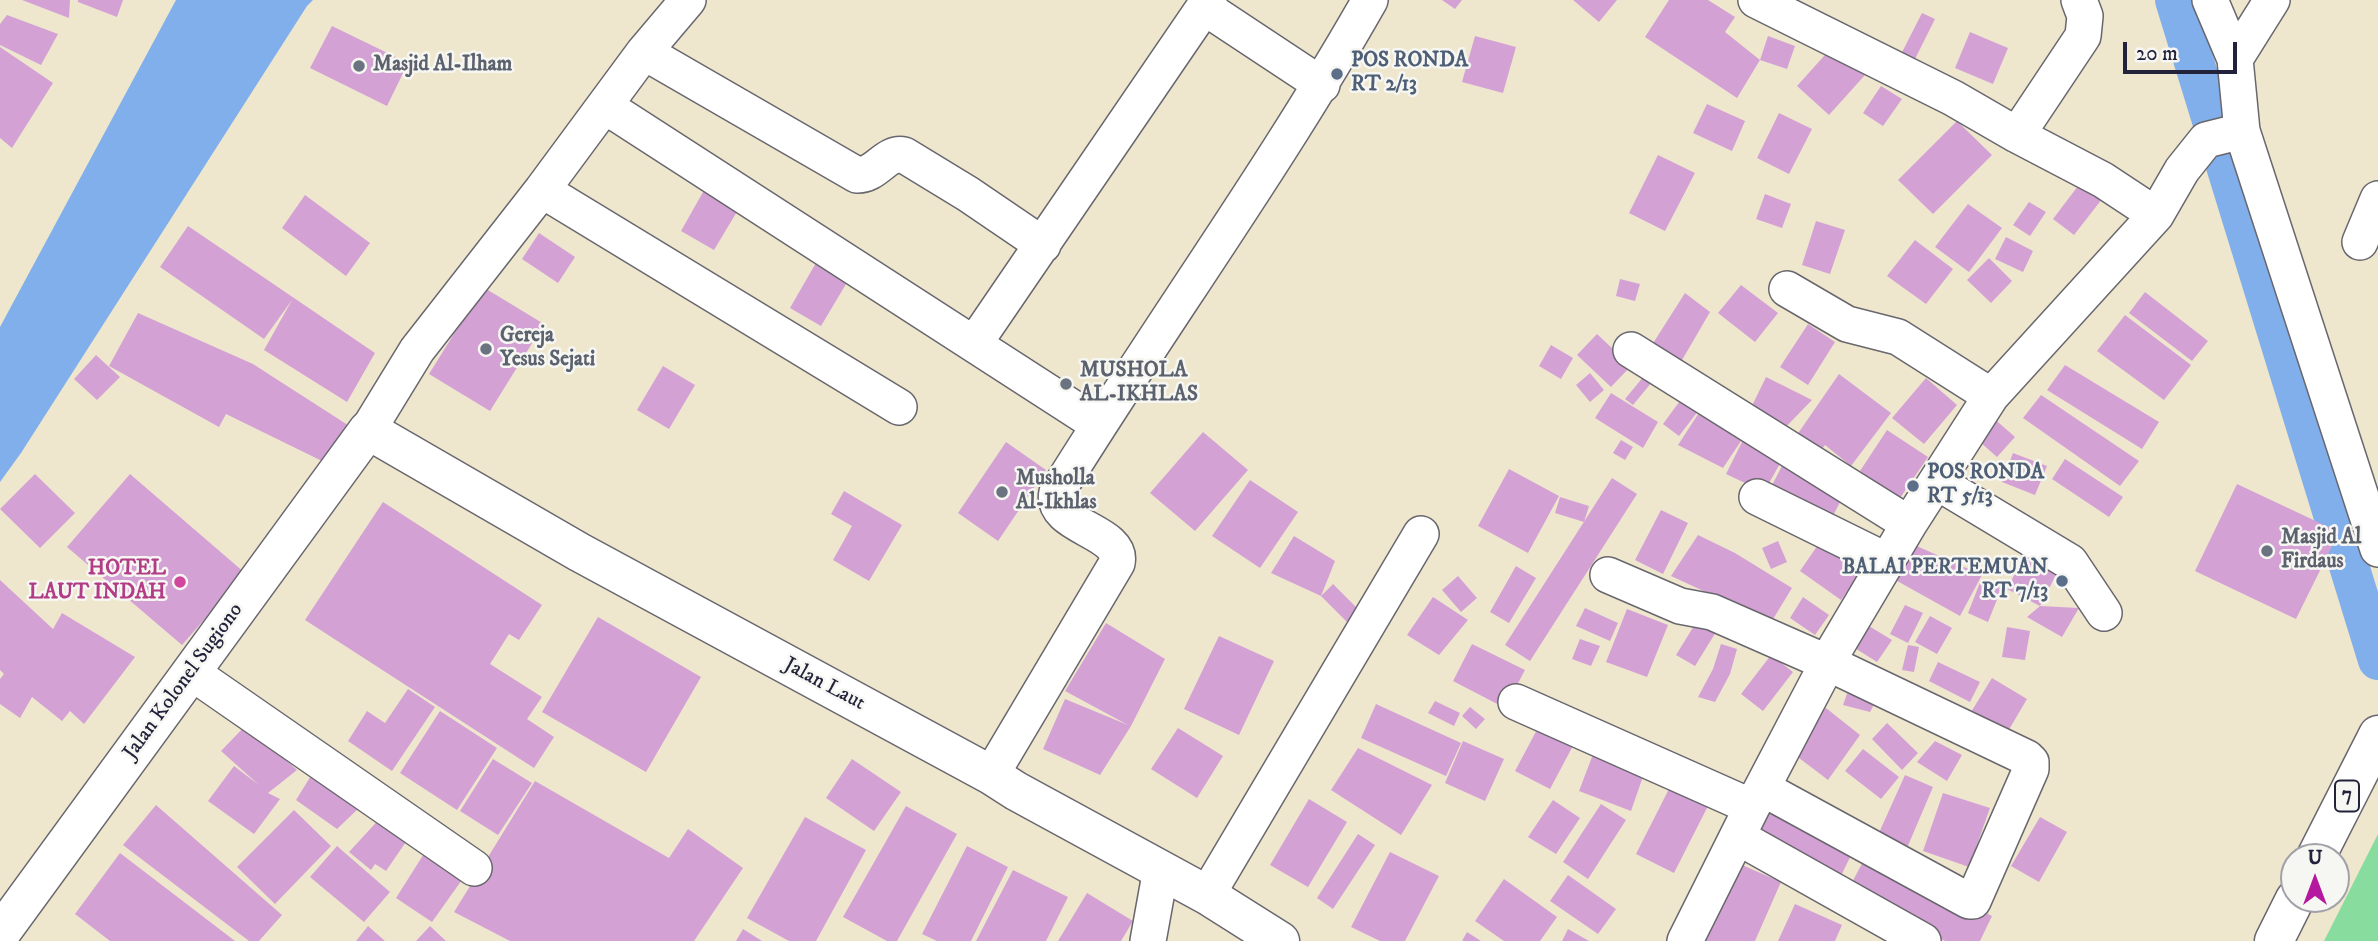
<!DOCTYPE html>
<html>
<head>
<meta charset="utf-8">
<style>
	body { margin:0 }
	#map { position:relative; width:2378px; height:941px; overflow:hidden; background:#eee7ce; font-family:"IM FELL DW Pica",serif }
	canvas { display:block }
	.north { position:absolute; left:2280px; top:843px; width:70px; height:70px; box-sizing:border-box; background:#f6f6f2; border:2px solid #a1a1a9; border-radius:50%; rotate:0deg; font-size:19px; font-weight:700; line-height:28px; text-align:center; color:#22223b }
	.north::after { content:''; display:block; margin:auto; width:24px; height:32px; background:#b5179e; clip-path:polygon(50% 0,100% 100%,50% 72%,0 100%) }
	.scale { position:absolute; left:2123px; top:42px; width:114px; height:32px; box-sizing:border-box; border:4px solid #22223b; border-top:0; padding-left:9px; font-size:21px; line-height:24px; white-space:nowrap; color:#22223b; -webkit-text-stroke:5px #f6f6f2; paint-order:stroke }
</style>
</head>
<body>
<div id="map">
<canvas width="2378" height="941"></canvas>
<div class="north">U</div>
<div class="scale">20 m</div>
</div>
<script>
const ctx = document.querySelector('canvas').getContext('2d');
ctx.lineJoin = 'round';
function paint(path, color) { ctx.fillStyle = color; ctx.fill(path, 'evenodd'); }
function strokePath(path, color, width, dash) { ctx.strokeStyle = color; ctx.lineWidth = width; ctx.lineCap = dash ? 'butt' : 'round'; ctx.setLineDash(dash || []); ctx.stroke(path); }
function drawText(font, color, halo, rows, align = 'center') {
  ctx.font = font + ' "IM FELL DW Pica",serif'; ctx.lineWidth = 5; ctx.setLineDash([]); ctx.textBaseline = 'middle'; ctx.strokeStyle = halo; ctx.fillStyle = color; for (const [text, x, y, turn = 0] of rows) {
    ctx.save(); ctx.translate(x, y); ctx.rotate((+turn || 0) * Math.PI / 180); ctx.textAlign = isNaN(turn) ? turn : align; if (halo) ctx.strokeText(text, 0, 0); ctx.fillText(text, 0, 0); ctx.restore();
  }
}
const green = new Path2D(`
	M2378,834V941H2324Z`);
const water = new Path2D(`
	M176,0H313L307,6L21,453L0,482V327Z`);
const canal = new Path2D(`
	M2175,0L2378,660`);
const building = new Path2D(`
	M22,0H70L69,18Z
	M78,0H123L117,17L78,2Z
	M1442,0H1462L1455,9Z
	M1573,0H1617L1599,22Z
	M1669,0H1708L1735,17L1725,32L1760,60L1737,98L1645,37Z
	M1922,13L1935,19L1908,73L1895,66Z
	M7,15L58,34L41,65L0,45V24Z
	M332,26L408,63L387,106L310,68Z
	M1970,32L2008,48L1993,84L1955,68Z
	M1475,36L1516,47L1503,93L1462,82Z
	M1768,36L1795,46L1787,69L1760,60Z
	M1833,46L1865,75L1829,115L1797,86Z
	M0,47L53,83L12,148L0,138Z
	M1881,86L1902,99L1883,126L1863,113Z
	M1707,104L1745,121L1732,151L1693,133Z
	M1779,113L1812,129L1789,174L1757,158Z
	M1957,121L1992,155L1933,214L1898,180Z
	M1658,155L1695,173L1665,231L1629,213Z
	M2081,182L2102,199L2074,235L2053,219Z
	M707,185L741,205L714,250L681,231Z
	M1765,194L1791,204L1782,228L1756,219Z
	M305,195L370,243L346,276L282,228Z
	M2029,202L2046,212L2030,236L2013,225Z
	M1968,204L2002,228L1969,272L1935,247Z
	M1816,221L1845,230L1830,274L1802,265Z
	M188,226L375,353L347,402L264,350L292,300L264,339L160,267Z
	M539,233L575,257L558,283L522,259Z
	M2006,237L2033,251L2023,272L1995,259Z
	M1915,240L1953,269L1926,304L1887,276Z
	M1989,258L2012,281L1991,303L1967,280Z
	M817,261L849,279L821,326L790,308Z
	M1620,279L1640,284L1635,301L1616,296Z
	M1741,285L1778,313L1755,342L1718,313Z
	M483,287L544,324L490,411L429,374Z
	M2145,292L2208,341L2192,361L2129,313Z
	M1685,293L1710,312L1678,367L1650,348Z
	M138,313L253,364L354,429L324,462L226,414L219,427L109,366Z
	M2125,315L2191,365L2164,400L2097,351Z
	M1808,324L1835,342L1808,385L1780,367Z
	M1597,334L1631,366L1611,387L1577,355Z
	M1551,345L1573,358L1561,379L1539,366Z
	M96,355L120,377L97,400L74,379Z
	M2065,365L2159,422L2142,449L2047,390Z
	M663,366L695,385L669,429L637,410Z
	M1590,373L1604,390L1590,402L1576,385Z
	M1839,374L1891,413L1851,466L1825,445L1813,461L1790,445Z
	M1644,376L1652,382L1633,405L1625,399Z
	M1766,377L1812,400L1780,433L1749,412Z
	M1926,378L1957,405L1924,444L1892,418Z
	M1611,393L1658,422L1643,448L1595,418Z
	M1685,394L1702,406L1679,436L1663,424Z
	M2041,395L2139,461L2120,486L2023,418Z
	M1702,408L1743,438L1723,468L1678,445Z
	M1990,415L2015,437L1997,457L1972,435Z
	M1887,430L1928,457L1900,498L1860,471Z
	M1203,432L1248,470L1195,531L1150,493Z
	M1621,440L1633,447L1625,460L1613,453Z
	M1743,440L1782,460L1764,492L1726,474Z
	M1006,442L1046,470L998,541L958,513Z
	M2013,453L2047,466L2035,495L2002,482Z
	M2065,459L2123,497L2109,517L2052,479Z
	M1784,462L1845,492L1829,524L1768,493Z
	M1509,469L1559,496L1528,553L1478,526Z
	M35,474L75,513L40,548L0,509Z
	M130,474L245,573L182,645L67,547Z
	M1612,478L1637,494L1530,661L1505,645Z
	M1250,480L1298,512L1260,568L1212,536Z
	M2237,484L2339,532L2296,619L2195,571Z
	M844,491L902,525L869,581L833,560L852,526L831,514Z
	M1560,497L1589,506L1584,522L1555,513Z
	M383,502L542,605L519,640L509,634L490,664L542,697L527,719L554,737L534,768L305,620Z
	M1661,510L1688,523L1663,574L1635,560Z
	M1698,535L1735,553L1792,588L1767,629L1710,594L1671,576Z
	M1294,536L1335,561L1321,596L1333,584L1364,615L1352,627L1321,596L1271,573Z
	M1824,536L1866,564L1841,600L1800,571Z
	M1778,541L1787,562L1771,569L1762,548Z
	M1910,543L1982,575L1960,616L1890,577Z
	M2028,548L2061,565L2040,606L2079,608L2062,637L2027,617L2040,606L2007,589Z
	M1516,566L1536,578L1509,623L1490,612Z
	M1458,576L1477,598L1461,612L1442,590Z
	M0,580L53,629L62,613L135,657L84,724L70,711L62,721L32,697L20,718L0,704V679L4,674L0,670Z
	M1981,580L2002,587L1988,622L1968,613Z
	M1433,597L1468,620L1439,655L1407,635Z
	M1803,597L1829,615L1815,635L1790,618Z
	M1905,605L1923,613L1908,643L1890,634Z
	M1585,608L1618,623L1610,641L1576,626Z
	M1627,609L1668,625L1647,677L1606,662Z
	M1930,616L1952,628L1937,654L1915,642Z
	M598,617L701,677L646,772L542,712Z
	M1697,621L1716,632L1695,666L1676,655Z
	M1106,623L1165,659L1131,726L1100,775L1043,749L1065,699L1128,725L1065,691Z
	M1864,623L1892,640L1877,662L1850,645Z
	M2007,627L2030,631L2025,660L2002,657Z
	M1219,636L1274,661L1239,735L1184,709Z
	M1580,639L1600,646L1591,666L1572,659Z
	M1472,644L1525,670L1505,708L1453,681Z
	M1721,644L1737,649L1730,674L1715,702L1698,697L1713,669Z
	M1908,645L1919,647L1914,672L1902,670Z
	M1771,655L1793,672L1763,711L1741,694Z
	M1938,662L1980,682L1970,702L1929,681Z
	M1992,678L2027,699L2007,733L1971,712Z
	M1849,688L1878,697L1870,712L1843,705Z
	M408,689L435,707L392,771L348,741L367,711L385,723Z
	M1435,701L1460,713L1454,726L1428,713Z
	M1376,704L1461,743L1446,776L1361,738Z
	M1470,707L1485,719L1476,729L1462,716Z
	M1826,708L1860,735L1828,780L1786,748L1802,727Z
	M440,711L497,748L457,810L400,773Z
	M1887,723L1918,753L1902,770L1872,739Z
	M1540,724L1575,742L1550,789L1515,771Z
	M246,725L297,770L268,793L280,799L254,834L208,801L234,766L259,785L221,751Z
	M1178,728L1223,756L1197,798L1151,769Z
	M1463,741L1504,759L1485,801L1445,783Z
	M1935,741L1962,755L1947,781L1917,762Z
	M1358,748L1432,785L1401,835L1331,790Z
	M1595,749L1647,765L1631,811L1579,791Z
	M1863,749L1899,777L1881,799L1845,771Z
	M493,759L532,783L498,835L460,811Z
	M852,759L901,792L874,831L826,798Z
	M312,774L360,807L337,829L296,800Z
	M1905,775L1933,787L1907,848L1878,835Z
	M535,781L669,858L688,829L743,868L694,941H510L454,912Z
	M1672,783L1710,802L1674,873L1636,854Z
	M1943,793L1990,808L1969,867L1923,851Z
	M1309,799L1347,822L1308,887L1270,865Z
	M1553,800L1580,818L1556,854L1528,837Z
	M1773,802L1857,843L1838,882L1754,841Z
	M1601,804L1626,820L1588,879L1563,862Z
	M156,805L282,915L259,941H249L123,845Z
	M906,806L957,834L897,941H887L843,917Z
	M294,810L331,846L275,904L237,867Z
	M383,815L412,833L386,871L375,864L371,870L349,852Z
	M805,817L866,850L816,941H789L747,918Z
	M2040,817L2067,832L2039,882L2011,866Z
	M1358,834L1375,845L1333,909L1317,898Z
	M337,846L390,892L364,922L310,877Z
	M967,846L1008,867L971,941H937L922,934Z
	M427,849L464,877L432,922L396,898Z
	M1390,852L1439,876L1405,941H1380L1351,927Z
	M120,853L235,941H110L75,914Z
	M1867,854L1992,916L1980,941H1945L1847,892Z
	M1733,861L1781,882L1755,941H1698Z
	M1013,870L1068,897L1046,941H976Z
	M1568,875L1616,909L1598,934L1550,901Z
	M1504,879L1557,917L1540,941H1504L1475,921Z
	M1087,893L1133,921L1121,941H1058Z
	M1795,904L1842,925L1835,941H1778Z
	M368,926L385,941H356Z
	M430,926L446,941H416Z
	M743,929L762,941H736Z
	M1568,929L1589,941H1562Z
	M1467,932L1481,941H1462Z`);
const street = new Path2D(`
	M1756,0L1953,98L2017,135L2103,180L2156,215L2182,170L2206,140L2242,131
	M2210,0L2235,59L2242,131L2378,549
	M1204,7L1322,85
	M644,52L857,175C876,176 886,151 904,155L968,194L1043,245
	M2235,59L2272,0
	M605,106L1099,425
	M2017,135L2083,36L2085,16L2079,0
	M542,190L899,407
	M2360,242L2378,199
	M1787,289L1847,324L1898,337L1991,396
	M974,344L1209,0
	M1631,350L1909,524
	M368,430L417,350L542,190L644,52L688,0
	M1937,482L2070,562L2104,613
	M1757,497L1887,561
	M1608,575L1680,606L1712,612L1828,663L2027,758L2031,762V769L1973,901H1969L1762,788
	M191,672L474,868
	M1516,702L1752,807
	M991,775L1117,563C1124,530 1049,528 1057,492C1159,327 1274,169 1370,0
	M1738,837L1923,941
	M1207,895L1421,534
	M1148,941L1161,869
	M1685,941L1752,807L1836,647L1909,524L1991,396L2156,215`);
const secondary = new Path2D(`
	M0,934L368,430L579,552L991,775L1016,791L1207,895L1280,941`);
const highway = new Path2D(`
	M2316,857L2378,735
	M2274,941L2295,899`);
const markers = [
	[359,66,7,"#6b7280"],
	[1337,74,7,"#5c6f8a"],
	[486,349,7,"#6b7280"],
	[1066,384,7,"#6b7280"],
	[1913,486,7,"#5c6f8a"],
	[1002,492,7,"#6b7280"],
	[2267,551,7,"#6b7280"],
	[2062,581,7,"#5c6f8a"],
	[180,582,7,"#d1479c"]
];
const shields = [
	[2347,796,24]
];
const shieldNames = [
	["7",2347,796]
];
const serviceNames = [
	["POS RONDA",1351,62],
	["RT 2/13",1351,86],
	["POS RONDA",1927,474],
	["RT 5/13",1927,498],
	["BALAI PERTEMUAN",2048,569,"right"],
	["RT 7/13",2048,593,"right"]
];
const worshipNames = [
	["Masjid Al-Ilham",373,66],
	["Gereja",500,337],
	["Yesus Sejati",500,361],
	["MUSHOLA",1080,372],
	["AL-IKHLAS",1080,396],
	["Musholla",1016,480],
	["Al-Ikhlas",1016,504],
	["Masjid Al",2281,539],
	["Firdaus",2281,563]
];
const hotelNames = [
	["HOTEL",166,570],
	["LAUT INDAH",166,594]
];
const streetNames = [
	["Jalan Kolonel Sugiono",184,682,-54],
	["Jalan Laut",824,685,28]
];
paint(green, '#87dc9e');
paint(water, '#80afeb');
strokePath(canal, '#80afeb', 40);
paint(building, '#d4a1d5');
strokePath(street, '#69676e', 38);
strokePath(secondary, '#69676e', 41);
strokePath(highway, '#69676e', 41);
strokePath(street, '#fff', 35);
strokePath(secondary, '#fff', 38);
strokePath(highway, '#fff', 38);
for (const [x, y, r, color] of markers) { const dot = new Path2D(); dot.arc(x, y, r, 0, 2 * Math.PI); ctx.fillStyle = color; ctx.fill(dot); strokePath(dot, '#f6f6f2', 2.5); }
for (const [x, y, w] of shields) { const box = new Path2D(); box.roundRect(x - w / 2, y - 15.5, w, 31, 5); ctx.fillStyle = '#f6f6f2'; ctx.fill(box); strokePath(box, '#22223b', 2); }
drawText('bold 19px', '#22223b', null, shieldNames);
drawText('bold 21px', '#4e5e75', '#f6f6f2', serviceNames, 'left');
drawText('bold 21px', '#5b616d', '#f6f6f2', worshipNames, 'left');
drawText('bold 21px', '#b23c85', '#f6f6f2', hotelNames, 'right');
drawText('21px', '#22223b', '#f6f6f2', streetNames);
</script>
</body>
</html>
